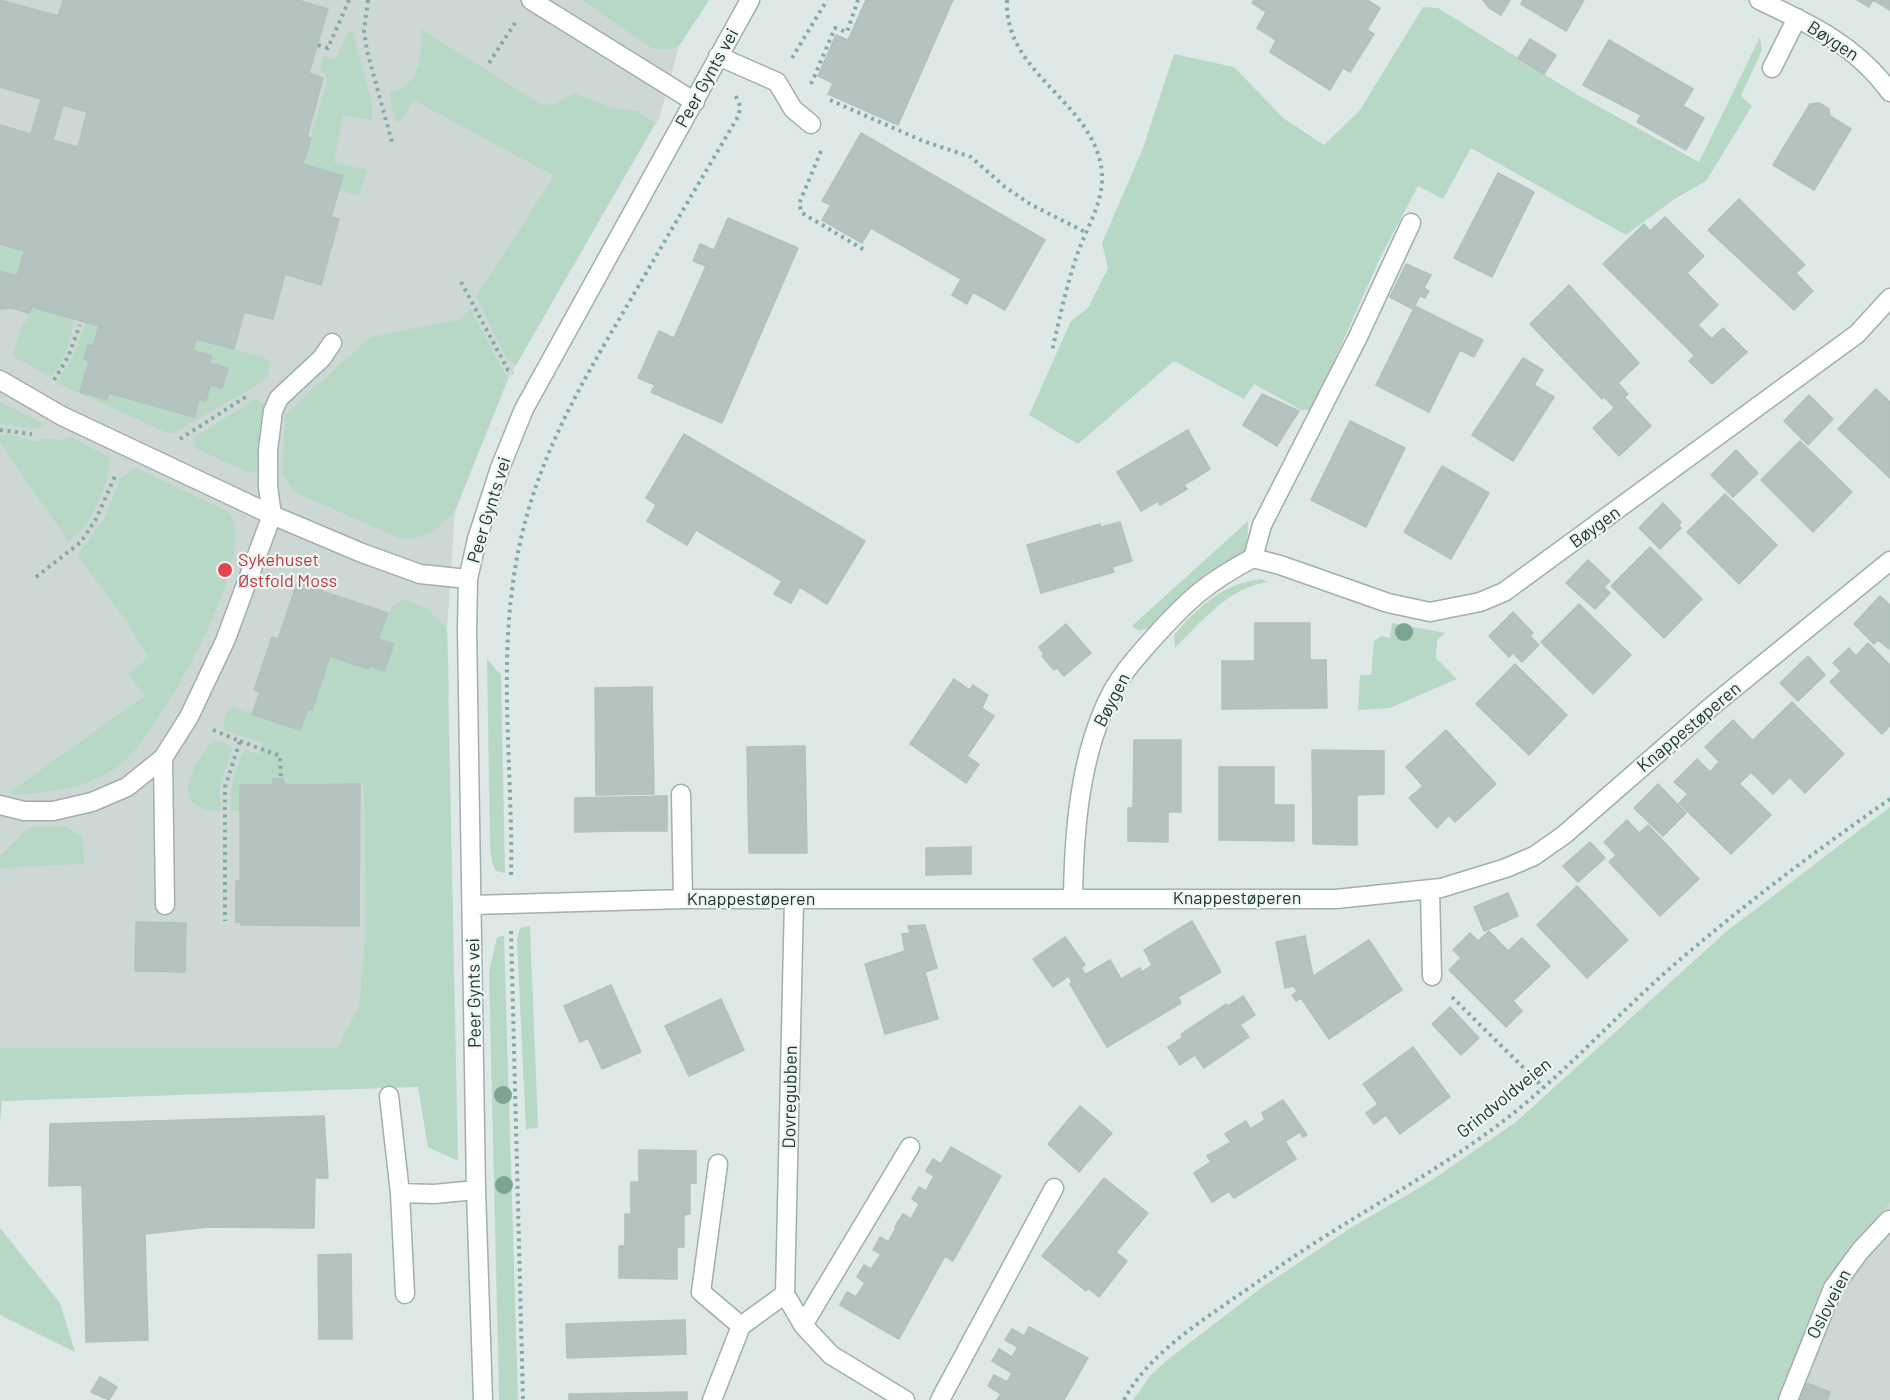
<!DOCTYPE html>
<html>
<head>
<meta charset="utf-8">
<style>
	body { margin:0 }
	canvas { display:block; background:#dee8e6 }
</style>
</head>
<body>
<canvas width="1890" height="1400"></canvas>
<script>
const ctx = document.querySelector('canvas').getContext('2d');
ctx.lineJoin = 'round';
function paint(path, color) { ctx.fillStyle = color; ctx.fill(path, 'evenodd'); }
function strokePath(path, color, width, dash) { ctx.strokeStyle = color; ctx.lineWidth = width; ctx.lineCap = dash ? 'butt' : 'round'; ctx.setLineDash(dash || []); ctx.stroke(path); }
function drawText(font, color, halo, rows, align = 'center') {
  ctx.font = font + ' Barlow,sans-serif'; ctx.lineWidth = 4.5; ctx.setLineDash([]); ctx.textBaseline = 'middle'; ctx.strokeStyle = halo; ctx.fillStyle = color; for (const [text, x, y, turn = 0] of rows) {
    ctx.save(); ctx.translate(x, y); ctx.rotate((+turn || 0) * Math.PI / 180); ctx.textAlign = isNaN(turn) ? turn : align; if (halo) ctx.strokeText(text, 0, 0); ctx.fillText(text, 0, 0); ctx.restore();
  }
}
const built = new Path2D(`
	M0,0H709L679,46L660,116L508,379L455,511L447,629L449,692L364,783L365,935L359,1006L337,1049L0,1048Z
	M1890,1203V1400H1727L1821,1287Z`);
const green = new Path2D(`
	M585,0H709L679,46L671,49H653L584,2Z
	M1423,7L1438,8L1576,94L1699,162L1760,37L1762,50L1741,96L1752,106L1706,181L1673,200L1626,235L1471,148L1443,199L1418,186L1381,256L1312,410H1301L1254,384L1244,399L1174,361L1078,444L1029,415L1071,321L1088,308L1108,268L1102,243L1143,148L1174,54L1234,67L1283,118L1324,145L1360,110Z
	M421,29L542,105L555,104L574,93L613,108L638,111L655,123L516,365L506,358L476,296L554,176L413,100L401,122L395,121L389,92C420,87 422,56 421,29Z
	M352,30L372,102V120L343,115L334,162L367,170L359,196L339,190L343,176L303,164L327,81L326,75L320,71L323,56L334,59C343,51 341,39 352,30Z
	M0,244L24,251L17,276L0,271Z
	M31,307L73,318C73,340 64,360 51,377L12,356L22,324L26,322Z
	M470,308L508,379L455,511C440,529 425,539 401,539L292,491L282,472L285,415L370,337L461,319Z
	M86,322L99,326L93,346L88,345L84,359L89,361L80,392L106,400L109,393L194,417L199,399L206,400L210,385L222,387L228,368L209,363L211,355L193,350L196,339L265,358L270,363L268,376L262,382L174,433H167L57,383L72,357Z
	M256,398L265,405L256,472H247L195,448L194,438Z
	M0,401L43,424L39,429L0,424Z
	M11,434L38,442L42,438L61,440L71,437L110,458C107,491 94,521 69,542L0,443V435Z
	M134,467L229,512C262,554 160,729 125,761C98,787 48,793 13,795L11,791L144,696L128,673L149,658L127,622L77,555L104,519L121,478Z
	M1248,521L1247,550L1152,627L1139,631L1132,626Z
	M1261,579L1269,582C1229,587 1203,620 1175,648L1174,635C1198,607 1224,583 1261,579Z
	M405,599L428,609L447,629L458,1161L428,1147L418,1087L2,1101L0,1121V1048H337L359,1006L365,935L364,784L285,785L281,779H273V785H240V811H231V788L242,754L245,750L260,754L263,743L223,730C224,721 224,713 231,707L300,730L308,709L312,710L330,656L367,669L369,665L384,671L393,645L378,639C384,622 387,607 405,599Z
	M1392,623L1445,633L1437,640L1436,658L1457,679L1390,708L1358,710L1360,675H1371L1374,641L1382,636L1390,638Z
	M487,659L501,675L505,873L496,871L492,863L490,845Z
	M214,740L224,742L232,749L220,787L221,811C167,812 191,764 214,740Z
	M1890,807V1203L1821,1287L1779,1400H1133L1150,1376L1166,1361L1261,1288L1352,1227L1426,1184L1516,1122L1727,931Z
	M64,826L83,837L84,864L0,868V856L30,827Z
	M530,926L538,1128L526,1129L517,940L520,928Z
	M504,936L518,1400H499V1394L489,972L497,937Z
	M0,1228L60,1303L75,1352L0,1315Z`);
const building = new Path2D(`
	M0,0L58,16L47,56L51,59L78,66L77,70L91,74L92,70L100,73L99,76L109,79L110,75L137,83L136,87L154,88L153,91L158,93L160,89L198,99L226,0H298L328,9L309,73L323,78L307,137L311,138L303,164L343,176L331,217L339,219L321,285L285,274L273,319L244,312L234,349L196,339L193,350L212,356L209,363L228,368L222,388L210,385L206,401L199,399L194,417L109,393L107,400L80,392L89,361L84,359L88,345L93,346L99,326L32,307L29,313L12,308L0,309V271L17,276L24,251L0,244V125L31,134L41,99L0,87ZM63,105L87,112L78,147L53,140Z
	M63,0H226L198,99L160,89L158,93L145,86L144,89L136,87L137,83L110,75L109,79L99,76L100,73L92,70L91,74L77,70L78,66L47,56Z
	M866,0H953L898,125L828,94L833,83L818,76L836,35L848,40Z
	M1254,0H1367L1380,8L1367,30L1374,34L1350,72L1343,68L1330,90L1270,52L1276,40L1257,28L1266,12L1252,3Z
	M1483,0H1510L1501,15L1489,8Z
	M1523,0H1584L1566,31L1521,4Z
	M1857,0H1890V10L1873,0L1869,7Z
	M1530,39L1556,55L1544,74L1518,58Z
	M1609,40L1693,89L1683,106L1704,118L1686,150L1637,122L1641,115L1583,85Z
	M1819,103L1829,109L1830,116L1851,129L1814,190L1773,165L1810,104Z
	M861,133L1045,240L1005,310L973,292L967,304L952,295L961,279L871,228L862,243L822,220L831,205L822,201Z
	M1498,173L1534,192L1492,277L1454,258Z
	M1739,199L1805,265L1796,273L1813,291L1794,310L1708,230Z
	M1665,217L1704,256L1687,273L1718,305L1698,325L1712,339L1695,356L1603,264L1644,224L1650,231Z
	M728,218L798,248L722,423L651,392L655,385L638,378L659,331L674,338L706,266L693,261L700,244L714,250Z
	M1406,264L1431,275L1424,288L1429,291L1425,298L1420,296L1413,309L1390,297Z
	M1569,285L1639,363L1618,383L1628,394L1614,407L1604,397L1602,399L1530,324Z
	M1415,306L1483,340L1474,357L1460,350L1429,412L1376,385Z
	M1723,328L1747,352L1712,384L1689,361Z
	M1523,358L1543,370L1534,385L1554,397L1513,461L1472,435Z
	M1876,389L1890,402V478L1838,429Z
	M1262,394L1299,411L1288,428L1254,407Z
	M1809,395L1833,419L1808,445L1784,421Z
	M1625,398L1651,426L1619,456L1593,428Z
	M1254,407L1288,428L1277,446L1243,425Z
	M1350,421L1405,448L1366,527L1311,500Z
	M1188,430L1210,469L1184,485L1187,489L1160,505L1158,501L1141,511L1117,472Z
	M684,434L865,541L827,604L800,587L791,603L774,594L782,581L696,530L687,545L647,521L656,505L646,498Z
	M1800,441L1852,492L1813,532L1761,480Z
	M1736,450L1758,473L1733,497L1711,475Z
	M1442,466L1489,493L1451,559L1404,532Z
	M1725,494L1777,545L1739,584L1687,532Z
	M1663,503L1681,522L1678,525L1681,528L1660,549L1639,528Z
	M1120,522L1132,561L1112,567L1114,572L1041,593L1027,545L1100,524L1101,527Z
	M1650,547L1702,599L1664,638L1611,586Z
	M1588,560L1610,581L1604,587L1610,593L1595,609L1566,583Z
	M297,583L388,613L378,639L394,644L384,671L369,665L368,669L330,656L312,710L308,709L300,730L252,714L260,692L254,690L272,637L278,639Z
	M1880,596L1890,605L1889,649L1878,640L1874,644L1854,624Z
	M1579,604L1631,655L1593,694L1541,642Z
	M1513,612L1533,633L1530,636L1539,645L1522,662L1513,653L1509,657L1489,636Z
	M1255,623H1310V660H1326L1327,708L1222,709V661H1255Z
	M1066,624L1091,653L1064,676L1057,668L1054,670L1042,656L1044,654L1039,647Z
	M1868,643L1890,665V726L1882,734L1830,682L1841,671L1833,663L1849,648L1856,656Z
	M1808,656L1825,675L1798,701L1780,683Z
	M1515,664L1567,715L1529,755L1476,704Z
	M954,679L970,690L973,685L988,695L982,708L994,716L967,756L979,764L966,783L910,744Z
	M652,687L654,794L596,795L595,688Z
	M1792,702L1844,754L1805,793L1753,740Z
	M1733,720L1789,778L1773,794L1751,772L1740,783L1705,747Z
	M1446,730L1496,784L1455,822L1449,815L1437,828L1409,798L1423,786L1406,767Z
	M1134,740H1181V812H1168V842L1128,841V808H1133Z
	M805,746L807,853H749L747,747Z
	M1312,750L1384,751V794L1357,795V845L1313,844Z
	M1697,759L1710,772L1718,763L1771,815L1731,854L1679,803L1688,794L1674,782Z
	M1219,767H1274V805H1294V841L1219,840Z
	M273,779H283L285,785L360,784L359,926L241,925V922H236V881H240V785H273Z
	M1658,784L1686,813L1663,836L1634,808Z
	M667,796V831H622L621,797Z
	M621,797L622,831L575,832V798Z
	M1627,820L1639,833L1648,825L1699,879L1660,916L1609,862L1616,855L1604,842Z
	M1590,842L1605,858L1578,882L1563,866Z
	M971,847V874L926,875V848Z
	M1577,886L1628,940L1587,978L1537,925Z
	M1508,893L1518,916L1484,931L1474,907Z
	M1192,921L1221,972L1178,997L1181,1003L1107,1047L1070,984L1110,960L1121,979L1140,968L1142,972L1152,965L1144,950Z
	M136,922L186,923L185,972L135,971Z
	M925,925L937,968L925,972L938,1019L885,1034L865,964L905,951L902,934L910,933L908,926Z
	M1489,931L1508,951L1522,938L1550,966L1513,1001L1522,1011L1506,1027L1449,970L1461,958L1453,950L1470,933L1478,941Z
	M1305,936L1313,976L1295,988L1293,986L1285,988L1276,942Z
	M1065,937L1085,965L1081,968L1086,975L1072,983L1069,976L1053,987L1033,959Z
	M1369,940L1402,990L1329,1039L1301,998L1296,1001L1292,995L1297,992L1295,988Z
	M611,985L641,1052L602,1069L588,1038L580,1042L564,1006Z
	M1243,996L1255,1015L1240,1025L1249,1037L1204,1068L1195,1055L1180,1065L1168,1047L1183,1037L1181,1034L1226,1004L1228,1006Z
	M721,999L744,1050L689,1076L665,1026Z
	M1450,1007L1479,1038L1461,1055L1432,1024Z
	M1413,1047L1450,1097L1400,1134L1386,1115L1374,1124L1366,1113L1378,1104L1363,1084Z
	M1283,1100L1307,1135L1303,1137L1300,1132L1285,1141L1296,1159L1234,1198L1229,1191L1212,1202L1194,1173L1211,1162L1207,1156L1231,1142L1225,1134L1246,1121L1250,1129L1265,1120L1262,1113Z
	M1080,1106L1112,1133L1079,1172L1048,1144Z
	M324,1116L328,1178H315L314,1228L208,1227L145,1234L148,1340L86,1342L82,1185L49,1186L50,1124Z
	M951,1147L1001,1176L953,1261L945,1256L899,1339L840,1305L847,1292L856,1297L865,1283L857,1277L864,1265L871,1269L881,1254L873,1250L880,1237L888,1242L896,1228L903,1232L895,1227L903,1214L911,1219L919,1204L912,1199L919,1187L926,1191L934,1176L926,1171L933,1159L941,1164Z
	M639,1150L696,1151V1183H690V1214L684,1215V1247H677V1279L619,1278V1246H625V1214H631V1182H639Z
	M1104,1178L1148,1213L1116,1252L1127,1261L1099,1297L1088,1288L1086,1291L1042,1256Z
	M351,1254L352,1339H319L318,1255Z
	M685,1320L686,1354L567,1358L566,1324Z
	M1029,1327L1088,1358L1064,1400H997L1001,1394L988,1386L994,1375L1007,1382L1012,1373L992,1361L999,1349L1012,1357L1018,1347L1005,1340L1012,1329L1024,1336Z
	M100,1377L117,1387L109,1400L91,1392Z
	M1807,1383L1830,1392L1827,1400H1800Z
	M687,1392V1400H569V1394Z`);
const path = new Path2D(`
	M368,0L364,31L367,51L393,146
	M1007,0C1004,73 1089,99 1101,166C1107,199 1086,227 1076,258C1066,288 1059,320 1052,351
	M318,45L328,48L349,0
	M792,58L827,0
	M489,63L515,23
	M811,84L835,28L847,32L858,0
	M830,100L923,141L971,157L1005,187L1030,204L1085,232
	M821,151L799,204L802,213L866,251
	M461,282L508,370L513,373
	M54,380L68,357L80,325
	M0,430L32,434
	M180,439L247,396
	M36,577L81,542L96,519L116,474
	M213,730L240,741L225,787V921
	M240,741L280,756L281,779
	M511,875C513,781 500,684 512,590C526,475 574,396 631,299C667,237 703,176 739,115L740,106L735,94
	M511,931L523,1400
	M1452,997L1543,1087
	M1124,1400C1150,1349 1218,1311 1263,1278C1340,1222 1426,1180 1502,1122C1561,1077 1612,1020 1668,970C1738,909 1814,852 1890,799`);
const minor = new Path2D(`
	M531,0L695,102
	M1759,0C1810,24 1856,45 1890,92
	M718,56L777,82L793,109L811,124
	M1772,68L1797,18
	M0,380L62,416L272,515L362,553L420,574L468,579
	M1253,558L1280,565L1388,603L1430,612L1480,602L1504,592L1857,334L1890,298
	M163,758L165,905
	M681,794L683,899
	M0,805L24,811H53L92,802L127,787L163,758L189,717L225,641L272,515L268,487V450L273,411L279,398L322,358L332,343
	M1430,890L1432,976
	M1073,897C1074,829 1080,753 1112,692C1124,670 1141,652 1157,634C1191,597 1208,582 1253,558L1262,525L1357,339L1411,223
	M473,905L683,899H1336L1441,888L1506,868L1534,856L1564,835L1712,706L1890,561
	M389,1096L400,1193L405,1294
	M718,1164L701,1292L741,1326
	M400,1193L434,1194L476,1190
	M785,1294L803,1325L831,1355L905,1400
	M803,1325L910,1147
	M483,1400L476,1190L467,630L468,579L477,539L500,468L524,409L750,0
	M712,1400L741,1326L785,1294L794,900
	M940,1400L1054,1188
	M1788,1400L1833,1288L1860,1251L1889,1220`);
const trees = [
	[1404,632],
	[503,1095],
	[504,1185]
];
const markers = [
	[225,570,8,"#e0444e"]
];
const streetNames = [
	["Bøygen",1833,41,33],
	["Peer Gynts vei",707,78,-61],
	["Peer Gynts vei",489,510,-73],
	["Bøygen",1595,527,-36],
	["Bøygen",1112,700,-63],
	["Knappestøperen",1689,727,-40],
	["Knappestøperen",1237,898],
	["Knappestøperen",751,899],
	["Peer Gynts vei",474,993,-91],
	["Dovregubben",790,1097,-89],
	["Grindvoldveien",1504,1098,-39],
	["Osloveien",1829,1304,-63]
];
const healthNames = [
	["Sykehuset",238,560],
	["Østfold Moss",238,581]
];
paint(built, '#cdd8d5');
paint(green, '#b8d8c6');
paint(building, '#b4c3bf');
strokePath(building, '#b1c1bd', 1.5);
strokePath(minor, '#a2afad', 21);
strokePath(path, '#81aaa4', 4, [3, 4.5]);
strokePath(minor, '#fff', 18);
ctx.fillStyle = '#7da393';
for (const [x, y] of trees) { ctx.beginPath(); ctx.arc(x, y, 9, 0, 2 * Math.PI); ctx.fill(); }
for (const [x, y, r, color] of markers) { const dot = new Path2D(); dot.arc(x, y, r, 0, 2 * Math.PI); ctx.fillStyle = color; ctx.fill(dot); strokePath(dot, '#eef6f3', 2); }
drawText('18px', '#213734', '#eef6f3', streetNames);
drawText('18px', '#be3a42', '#eef6f3', healthNames, 'left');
</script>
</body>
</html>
